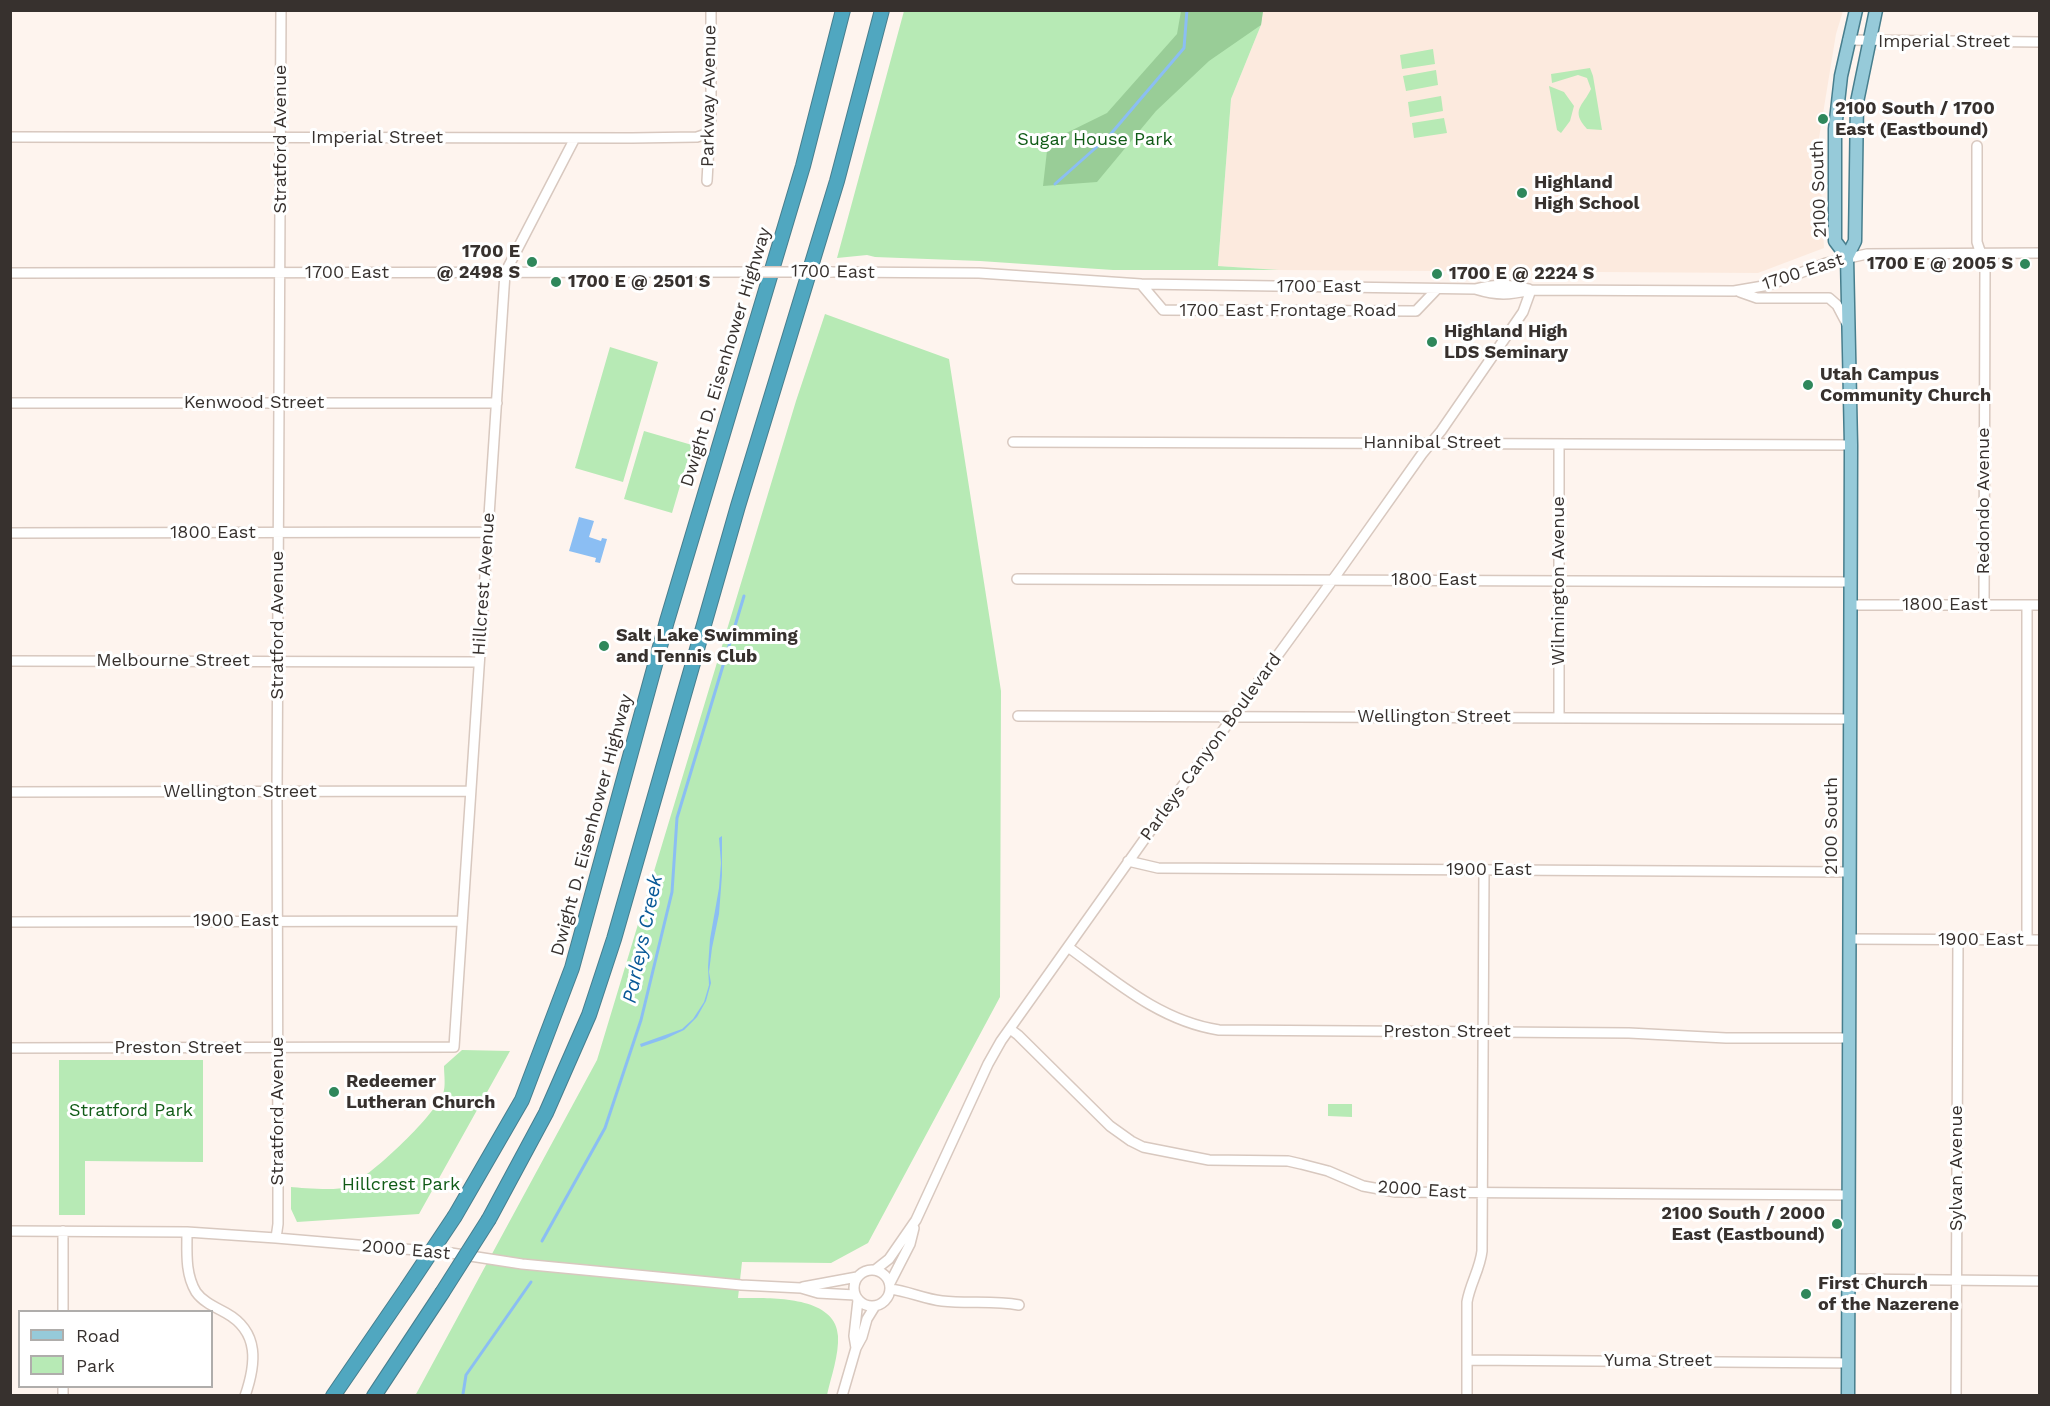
<!DOCTYPE html>
<html>
<head>
<meta charset="utf-8">
<style>
	body { margin:0 }
	#map { position:relative; width:2050px; height:1406px; overflow:hidden; background:#fef4ee; font-family:"Work Sans",sans-serif }
	canvas { display:block }
	.frame { position:absolute; inset:0; border:12px solid #37312e; pointer-events:none }
	.legend { position:absolute; left:18px; top:1310px; width:195px; height:78px; box-sizing:border-box; background:#fff; border:2px solid #afadab; margin:0; padding:8px 10px; list-style:none; font-size:18px; color:#37312e }
	.legend li { display:flex; align-items:center; gap:12px; height:30px }
	.legend b { width:30px; border:2px solid #afadab }
</style>
</head>
<body>
<div id="map">
<canvas width="2050" height="1406"></canvas>
<div class="frame"></div>
<ul class="legend">
<li><b style="height:8px;background:#96cad9"></b>Road</li>
<li><b style="height:16px;background:#b7eab5"></b>Park</li>
</ul>
</div>
<script>
const ctx = document.querySelector('canvas').getContext('2d');
ctx.lineJoin = 'round';
function paint(path, color) { ctx.fillStyle = color; ctx.fill(path, 'evenodd'); }
function strokePath(path, color, width, dash) { ctx.strokeStyle = color; ctx.lineWidth = width; ctx.lineCap = dash ? 'butt' : 'round'; ctx.setLineDash(dash || []); ctx.stroke(path); }
function drawText(font, color, halo, rows, align = 'center') {
  ctx.font = font + ' "Work Sans",sans-serif'; ctx.lineWidth = 6; ctx.setLineDash([]); ctx.textBaseline = 'middle'; ctx.strokeStyle = halo; ctx.fillStyle = color; for (const [text, x, y, turn = 0] of rows) {
    ctx.save(); ctx.translate(x, y); ctx.rotate((+turn || 0) * Math.PI / 180); ctx.textAlign = isNaN(turn) ? turn : align; if (halo) ctx.strokeText(text, 0, 0); ctx.fillText(text, 0, 0); ctx.restore();
  }
}
const built = new Path2D(`
	M1263,11H1843L1836,34L1819,138L1824,248L1758,273L1279,270L1218,266L1231,99L1261,25Z`);
const green = new Path2D(`
	M904,11H1263L1261,25L1231,99L1218,266L1279,270H1113L980,261L875,257L867,255L837,258Z
	M1433,49L1435,64L1402,69L1400,55Z
	M1590,68L1593,76L1602,130L1587,129C1570,110 1583,106 1591,89L1587,78L1578,75L1552,83L1551,74Z
	M1436,70L1438,85L1406,91L1403,76Z
	M1549,86L1564,92L1574,106L1570,121L1561,133L1557,130Z
	M1441,96L1443,111L1410,117L1408,102Z
	M1444,118L1447,133L1414,138L1412,123Z
	M825,314L949,359L1001,691L1000,997L868,1243L831,1263L742,1262L738,1298C766,1298 836,1294 838,1336C839,1355 831,1377 827,1395L415,1396L597,1060L796,401Z
	M610,347L658,362L623,482L575,468Z
	M644,431L692,445L672,513L624,499Z
	M462,1050L510,1051L419,1214L297,1222L291,1209V1187C301,1188 338,1191 346,1187C370,1178 433,1117 443,1094C446,1086 444,1075 444,1066Z
	M59,1060H203V1162L85,1161V1215H59Z
	M1328,1104H1352V1117L1328,1116Z`);
const forest = new Path2D(`
	M1181,11H1263L1261,25L1209,61L1156,111L1097,182L1043,186L1048,142L1107,113L1177,34Z`);
const water = new Path2D(`
	M579,517L594,521L589,537L601,541L602,538L607,539L600,563L595,562L596,558L569,551Z
	M722,836V875L719,914L712,948L709,972L711,983L706,1001L697,1017L684,1030L665,1039L641,1047L640,1044L682,1029L693,1019L704,1002L709,985L708,967L710,939L719,888L721,863L719,838Z`);
const stream = new Path2D(`
	M1055,184L1109,136L1184,48L1187,10
	M542,1241L605,1128L641,1020L672,892L677,818L744,596
	M463,1394L466,1375L531,1282`);
const minor = new Path2D(`
	M1848,40L2040,42
	M10,137L632,138L697,137L706,134
	M1977,146V242L1985,266L1984,605
	M707,181L709,145L706,134L711,120V10
	M831,272L979,273L1141,284L1475,289C1498,296 1509,295 1531,290L1734,291L1769,285L1826,263L1867,254L2040,253
	M10,273L760,272
	M1141,284L1163,310L1416,311L1437,289
	M1475,289C1495,284 1509,284 1529,289
	M1740,292L1757,298H1829L1837,305L1848,326
	M10,403H497
	M1013,442L1851,445
	M10,533L487,532
	M1017,579L1851,582
	M1851,605H2040
	M10,661L479,662
	M1018,716L1851,719
	M1559,718V444
	M10,792L470,791
	M1128,861L1158,868L1850,872
	M10,922L462,921
	M1850,939L2040,940
	M2027,940V605
	M1068,947C1115,981 1160,1021 1219,1030L1629,1033L1726,1038H1850
	M1010,1029L1018,1035L1110,1126L1131,1141L1143,1147L1209,1160L1288,1161L1301,1164L1328,1171L1363,1186L1396,1192L1849,1195
	M10,1048L454,1047L505,273L575,138
	M10,1231L187,1232L276,1238L451,1253L522,1264L741,1285L801,1288L818,1293L855,1295
	M63,1231V1312
	M187,1232C187,1252 185,1274 196,1292C203,1302 215,1307 226,1313C260,1332 256,1364 245,1396
	M276,1238L278,1224V1174L277,792L281,10
	M854 1288a18 18 0 1 1 36 0a18 18 0 1 1-36 0Z
	M875,1270L889,1259L916,1220L988,1064L1001,1041L1173,799L1342,567L1422,454L1441,431L1523,312L1531,290
	M1849,1279L2040,1281
	M890,1283L910,1244L914,1228
	M803,1287L857,1277
	M890,1289C908,1291 924,1299 942,1301C968,1304 993,1300 1019,1305
	M856,1348L854,1336L858,1300
	M1467,1360L1849,1363
	M63,1386V1396
	M842,1396L856,1348L862,1337L867,1319L875,1306
	M1467,1396V1302C1470,1284 1480,1269 1482,1251L1484,870
	M1956,1396L1958,940`);
const major = new Path2D(`
	M1847,257L1835,241V129L1841,76L1856,10
	M1848,1396L1851,445L1847,257L1855,241L1857,102L1876,10`);
const highway = new Path2D(`
	M455,1216L522,1100L572,968L667,621L803,166L843,10
	M489,1219L546,1113L589,1015L614,939L738,506L837,181L882,10
	M333,1396L407,1288
	M374,1396L442,1293`);
const minorBridge = new Path2D(`
	M760,272H831`);
const highwayBridge = new Path2D(`
	M407,1288L455,1216
	M442,1293L489,1219`);
const markers = [
	[1823,119,6,"#2f875b"],
	[1522,193,6,"#2f875b"],
	[532,262,6,"#2f875b"],
	[2025,264,6,"#2f875b"],
	[1437,274,6,"#2f875b"],
	[556,282,6,"#2f875b"],
	[1432,342,6,"#2f875b"],
	[1808,385,6,"#2f875b"],
	[604,646,6,"#2f875b"],
	[334,1092,6,"#2f875b"],
	[1837,1224,6,"#2f875b"],
	[1806,1294,6,"#2f875b"]
];
const streetNames = [
	["Imperial Street",1944,42],
	["Parkway Avenue",709,96,-89],
	["Imperial Street",377,138],
	["Stratford Avenue",281,139,-90],
	["2100 South",1819,189,-92],
	["1700 East",833,272,1],
	["1700 East",1803,272,-18],
	["1700 East",347,273],
	["1700 East",1319,287],
	["1700 East Frontage Road",1288,311],
	["Dwight D. Eisenhower Highway",726,357,-73],
	["Kenwood Street",254,403],
	["Hannibal Street",1432,443],
	["Redondo Avenue",1984,501,-90],
	["1800 East",213,533],
	["1800 East",1434,580],
	["Wilmington Avenue",1559,581,-90],
	["Hillcrest Avenue",484,584,-86],
	["1800 East",1945,605],
	["Stratford Avenue",278,625,-90],
	["Melbourne Street",173,661],
	["Wellington Street",1434,717],
	["Parleys Canyon Boulevard",1211,747,-54],
	["Wellington Street",240,792],
	["Dwight D. Eisenhower Highway",592,825,-75],
	["2100 South",1832,826,-90],
	["1900 East",1489,870],
	["1900 East",236,921],
	["1900 East",1981,940],
	["Preston Street",1447,1032],
	["Preston Street",178,1048],
	["Stratford Avenue",278,1111,-90],
	["Sylvan Avenue",1957,1168,-90],
	["2000 East",1422,1190,4],
	["2000 East",406,1250,5],
	["Yuma Street",1658,1361]
];
const poiNames = [
	["2100 South / 1700",1835,109],
	["East (Eastbound)",1835,130],
	["Highland",1534,183],
	["High School",1534,204],
	["1700 E",520,252,"right"],
	["@ 2498 S",520,273,"right"],
	["1700 E @ 2005 S",2013,264,"right"],
	["1700 E @ 2224 S",1449,274],
	["1700 E @ 2501 S",568,282],
	["Highland High",1444,332],
	["LDS Seminary",1444,353],
	["Utah Campus",1820,375],
	["Community Church",1820,396],
	["Salt Lake Swimming",616,636],
	["and Tennis Club",616,657],
	["Redeemer",346,1082],
	["Lutheran Church",346,1103],
	["2100 South / 2000",1825,1214,"right"],
	["East (Eastbound)",1825,1235,"right"],
	["First Church",1818,1284],
	["of the Nazerene",1818,1305]
];
const parkNames = [
	["Sugar House Park",1095,140],
	["Stratford Park",131,1111],
	["Hillcrest Park",401,1185]
];
const waterNames = [
	["Parleys Creek",643,939,-78]
];
paint(built, '#fceade');
paint(green, '#b7eab5');
paint(forest, '#99cd97');
paint(water, '#8bbef3');
strokePath(stream, '#8bbef3', 3);
strokePath(minor, '#d8c8bf', 12);
strokePath(major, '#477e8d', 15);
strokePath(highway, '#477e8d', 16);
strokePath(minor, '#fff', 9);
strokePath(major, '#96cad9', 12);
strokePath(highway, '#50a7c0', 14);
strokePath(minorBridge, '#d8c8bf', 12, []);
strokePath(highwayBridge, '#477e8d', 16, []);
strokePath(minorBridge, '#fff', 9);
strokePath(highwayBridge, '#50a7c0', 14);
for (const [x, y, r, color] of markers) { const dot = new Path2D(); dot.arc(x, y, r, 0, 2 * Math.PI); ctx.fillStyle = color; ctx.fill(dot); strokePath(dot, '#fff', 2); }
drawText('18px', '#37312e', '#fff', streetNames);
drawText('bold 18px', '#37312e', '#fff', poiNames, 'left');
drawText('18px', '#105b16', '#fff', parkNames);
drawText('italic 20px', '#085897', '#fff', waterNames);
</script>
</body>
</html>
